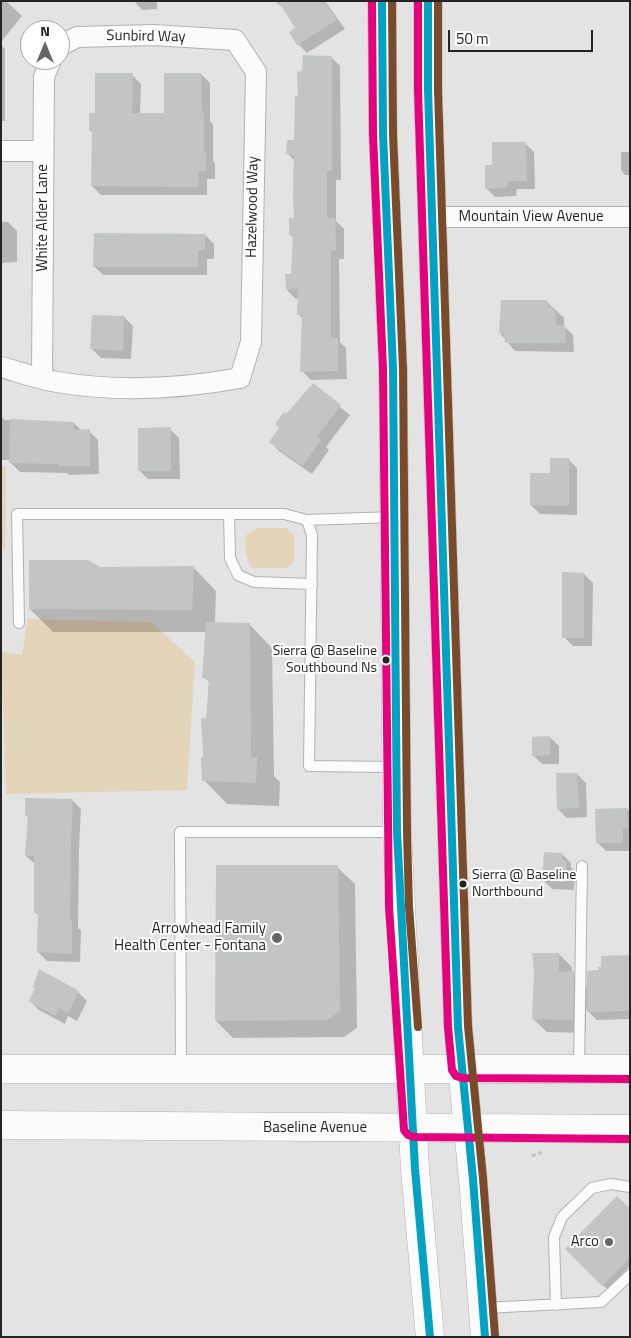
<!DOCTYPE html>
<html>
<head>
<meta charset="utf-8">
<style>
	body { margin:0 }
	#map { position:relative; width:631px; height:1338px; overflow:hidden; background:#e2e3e2; font-family:"Titillium Web",sans-serif }
	canvas { display:block }
	.frame { position:absolute; inset:0; border:2px solid #232423; pointer-events:none }
	.north { position:absolute; left:20px; top:20px; width:50px; height:50px; box-sizing:border-box; background:#fff; border:1px solid #a7a7a7; border-radius:50%; rotate:0deg; font-size:14px; font-weight:700; line-height:20px; text-align:center; color:#232423 }
	.north::after { content:''; display:block; margin:auto; width:18px; height:22px; background:#666766; clip-path:polygon(50% 0,100% 100%,50% 72%,0 100%) }
	.scale { position:absolute; left:448px; top:30px; width:145px; height:22px; box-sizing:border-box; border:2px solid #232423; border-top:0; padding-left:6px; font-size:15px; line-height:18px; white-space:nowrap; color:#232423; -webkit-text-stroke:4px #fff; paint-order:stroke }
</style>
</head>
<body>
<div id="map">
<canvas width="631" height="1338"></canvas>
<div class="frame"></div>
<div class="north">N</div>
<div class="scale">50 m</div>
</div>
<script>
const ctx = document.querySelector('canvas').getContext('2d');
ctx.lineJoin = 'round';
function paint(path, color) { ctx.fillStyle = color; ctx.fill(path, 'evenodd'); }
function strokePath(path, color, width, dash) { ctx.strokeStyle = color; ctx.lineWidth = width; ctx.lineCap = dash ? 'butt' : 'round'; ctx.setLineDash(dash || []); ctx.stroke(path); }
function drawText(font, color, halo, rows, align = 'center') {
  ctx.font = font + ' "Titillium Web",sans-serif'; ctx.lineWidth = 4; ctx.setLineDash([]); ctx.textBaseline = 'middle'; ctx.strokeStyle = halo; ctx.fillStyle = color; for (const [text, x, y, turn = 0] of rows) {
    ctx.save(); ctx.translate(x, y); ctx.rotate((+turn || 0) * Math.PI / 180); ctx.textAlign = isNaN(turn) ? turn : align; if (halo) ctx.strokeText(text, 0, 0); ctx.fillText(text, 0, 0); ctx.restore();
  }
}
const green = new Path2D(`
	M1,466H6L5,552L1,544Z
	M257,528H287L294,536V562L287,568H252L246,556L245,536Z
	M28,619L151,622L195,662L187,790L6,794L1,652L22,655Z`);
const shadow = new Path2D(`
	M1,1H6L22,16L2,41Z
	M134,1H157V9L142,10Z
	M275,1H325L345,29L307,53L298,44L297,29L284,9Z
	M1,45L5,49V121H1Z
	M331,57L340,66L341,180H336V221L344,229V259H339L340,342L346,348L347,379L311,380L302,371L303,319L298,314L299,298L296,299L287,290L293,275L294,239L290,234L295,219V161L287,153L295,141L299,97Z
	M201,74L210,83V121L213,124V161L215,163V179H207V195H101L92,186L93,134L90,130L96,115L132,75L141,84L140,114H165Z
	M525,143L534,152L535,189H517L516,196L495,197L486,188L493,167Z
	M621,152H630V175H625L621,170Z
	M1,222H8L17,231V262L1,263Z
	M205,235L214,244V259H207V275H103L94,266Z
	M547,302L564,318V326L573,335L574,352L515,351L500,333Z
	M124,317L133,326L131,359L101,358L92,349Z
	M313,385L350,415L326,447L329,450L312,474L279,451L271,442L287,416Z
	M1,417L5,420L74,423L82,431H89L98,440L99,474L69,475L67,473L20,472L11,463V460H1Z
	M170,429L179,438L180,479H148L139,470Z
	M568,459L577,468V515L540,514L531,505L551,474Z
	M193,567L216,591L215,623L249,624L272,648L274,776L280,782L279,806L227,804L204,780L210,683L204,677L207,632H53L30,609L99,569Z
	M584,574L593,583L592,646H573L564,637Z
	M550,737L559,746V764H542L533,755Z
	M577,774L586,783L587,817L567,818L558,809Z
	M72,800L81,809L79,849L78,928L81,930L80,962L47,961L38,952L40,917L35,912V864L26,856L29,818L26,815Z
	M627,809L630,812V851H606L597,842Z
	M562,854L571,863V867L575,871L574,890L552,889L543,880Z
	M337,867L355,884L357,1028L344,1037L233,1038L216,1021Z
	M559,954L572,967V973L588,988L600,972L630,957V1019L597,1020L586,1009V1033L547,1032L533,1019Z
	M78,992L87,1001L77,1021L68,1016L65,1024L39,1010L30,1001Z
	M630,1210V1266L607,1289L567,1249Z`);
const building = new Path2D(`
	M278,1H324L337,20L297,45L289,32L295,28Z
	M303,55L332,56V171H327V218H335L336,251H331V338H338V371L300,372L302,315H297L298,289L286,290L285,274H291L293,235H289V218H294L293,194L294,155L286,154L287,140H294L295,96H298L297,72L302,71Z
	M95,73H133L132,113H164V73H201L202,113H204V153H206V171H198L199,187L91,186L92,131H89V113H95Z
	M492,142H526L527,181H508L507,187L485,189V165H492Z
	M94,233L205,234V250H198V267H93Z
	M501,300H547L548,307L555,308L556,325H565L566,343H505L504,334L499,333Z
	M92,315L124,316L123,351L90,349Z
	M313,383L341,405L317,437L321,440L303,466L269,442L279,428L275,424L284,412L286,414Z
	M10,419L74,422V430L90,429V466H58V464L9,463Z
	M171,427V471H138V428Z
	M550,458H569V506L530,505V473H550Z
	M29,560H88L100,567L194,566L192,610L29,609Z
	M562,572L584,573V638H562Z
	M206,622L250,623L251,758L257,757L256,783L202,781L201,757H203L201,718H206L209,679L202,678Z
	M550,736V755L532,756V737Z
	M556,773H577L579,808L557,809Z
	M25,798L73,799L71,839L70,920H72V954L37,952L38,913H34V856H25L28,815H25Z
	M627,808L628,828H623V843H596L595,809Z
	M544,852L563,853L562,860L566,861V882L542,880Z
	M216,865H338L340,1011L327,1020L215,1021Z
	M532,953H559V972L574,971L573,1020L532,1019L534,972Z
	M630,955V1011L587,1012V971L599,970L598,967H601V956Z
	M39,969L79,991L68,1013L59,1008L55,1016L29,1001L35,988L33,987Z
	M617,1196L630,1208V1258L602,1286L565,1249Z`);
const path = new Path2D(`
	M532,1156L542,1152`);
const service = new Path2D(`
	M229,514L230,558L238,575L254,582L312,584
	M307,520L393,517
	M19,623L17,514H284L307,520L312,535L309,766L395,767
	M181,1068L180,832H395
	M579,1068L582,866
	M556,1305L554,1237L562,1217L592,1188L611,1184L630,1187
	M485,1308L601,1302L630,1275`);
const minor = new Path2D(`
	M1,151H43
	M432,217H630
	M1,367C19,372 38,379 57,382C117,392 180,389 240,378L251,342L256,72L235,40L153,35L77,37L60,46
	M42,378L44,77L51,60`);
const primary = new Path2D(`
	M382,1L383,134L393,369L397,832L415,1169L430,1337
	M428,1V90L458,1027L473,1179L485,1337
	M1,1069H630
	M1,1125L630,1129`);
const bus1 = new Path2D(`
	M382,1L383,134L393,369L397,832L415,1169L430,1337
	M428,1V90L458,1027L473,1179L485,1337`);
const bus2 = new Path2D(`
	M372,1L373,134L383,369L389,907L404,1130L408,1135L414,1137L630,1139
	M418,1V90L448,1027L452,1070L456,1076L462,1078L630,1079`);
const bus3 = new Path2D(`
	M392,1L393,134L403,369L407,832L409,906L418,1027
	M438,1V90L468,1026L483,1178L495,1336`);
const markers = [
	[386,660,4.5,"#232423"],
	[463,884,4.5,"#232423"],
	[277,938,6,"#666766"],
	[609,1242,5,"#666766"]
];
const busNames = [
	["Sierra @ Baseline",377,652],
	["Southbound Ns",377,669],
	["Sierra @ Baseline",472,876,"left"],
	["Northbound",472,893,"left"]
];
const streetNames = [
	["Sunbird Way",146,37,1],
	["Hazelwood Way",253,207,-89],
	["Mountain View Avenue",531,217],
	["White Alder Lane",43,218,-90],
	["Baseline Avenue",315,1128]
];
const poiNames = [
	["Arrowhead Family",266,929],
	["Health Center - Fontana",266,946],
	["Arco",599,1242]
];
paint(green, '#e4d5ba');
paint(shadow, '#0003');
paint(building, '#c3c5c4');
strokePath(service, '#b0b2b0', 12);
strokePath(minor, '#b0b2b0', 22);
strokePath(primary, '#b0b2b0', 29);
strokePath(path, '#c3c4c3', 3, [4, 2.5]);
strokePath(service, '#fbfbfb', 10);
strokePath(minor, '#fbfbfb', 20);
strokePath(primary, '#fbfbfb', 28);
strokePath(bus1, '#02a2c5', 8);
strokePath(bus2, '#e5007d', 8);
strokePath(bus3, '#7a4b2a', 8);
for (const [x, y, r, color] of markers) { const dot = new Path2D(); dot.arc(x, y, r, 0, 2 * Math.PI); ctx.fillStyle = color; ctx.fill(dot); strokePath(dot, '#fff', 2); }
drawText('14px', '#232423', '#fff', busNames, 'right');
drawText('15px', '#232423', '#fff', streetNames);
drawText('15px', '#232423', '#fff', poiNames, 'right');
</script>
</body>
</html>
